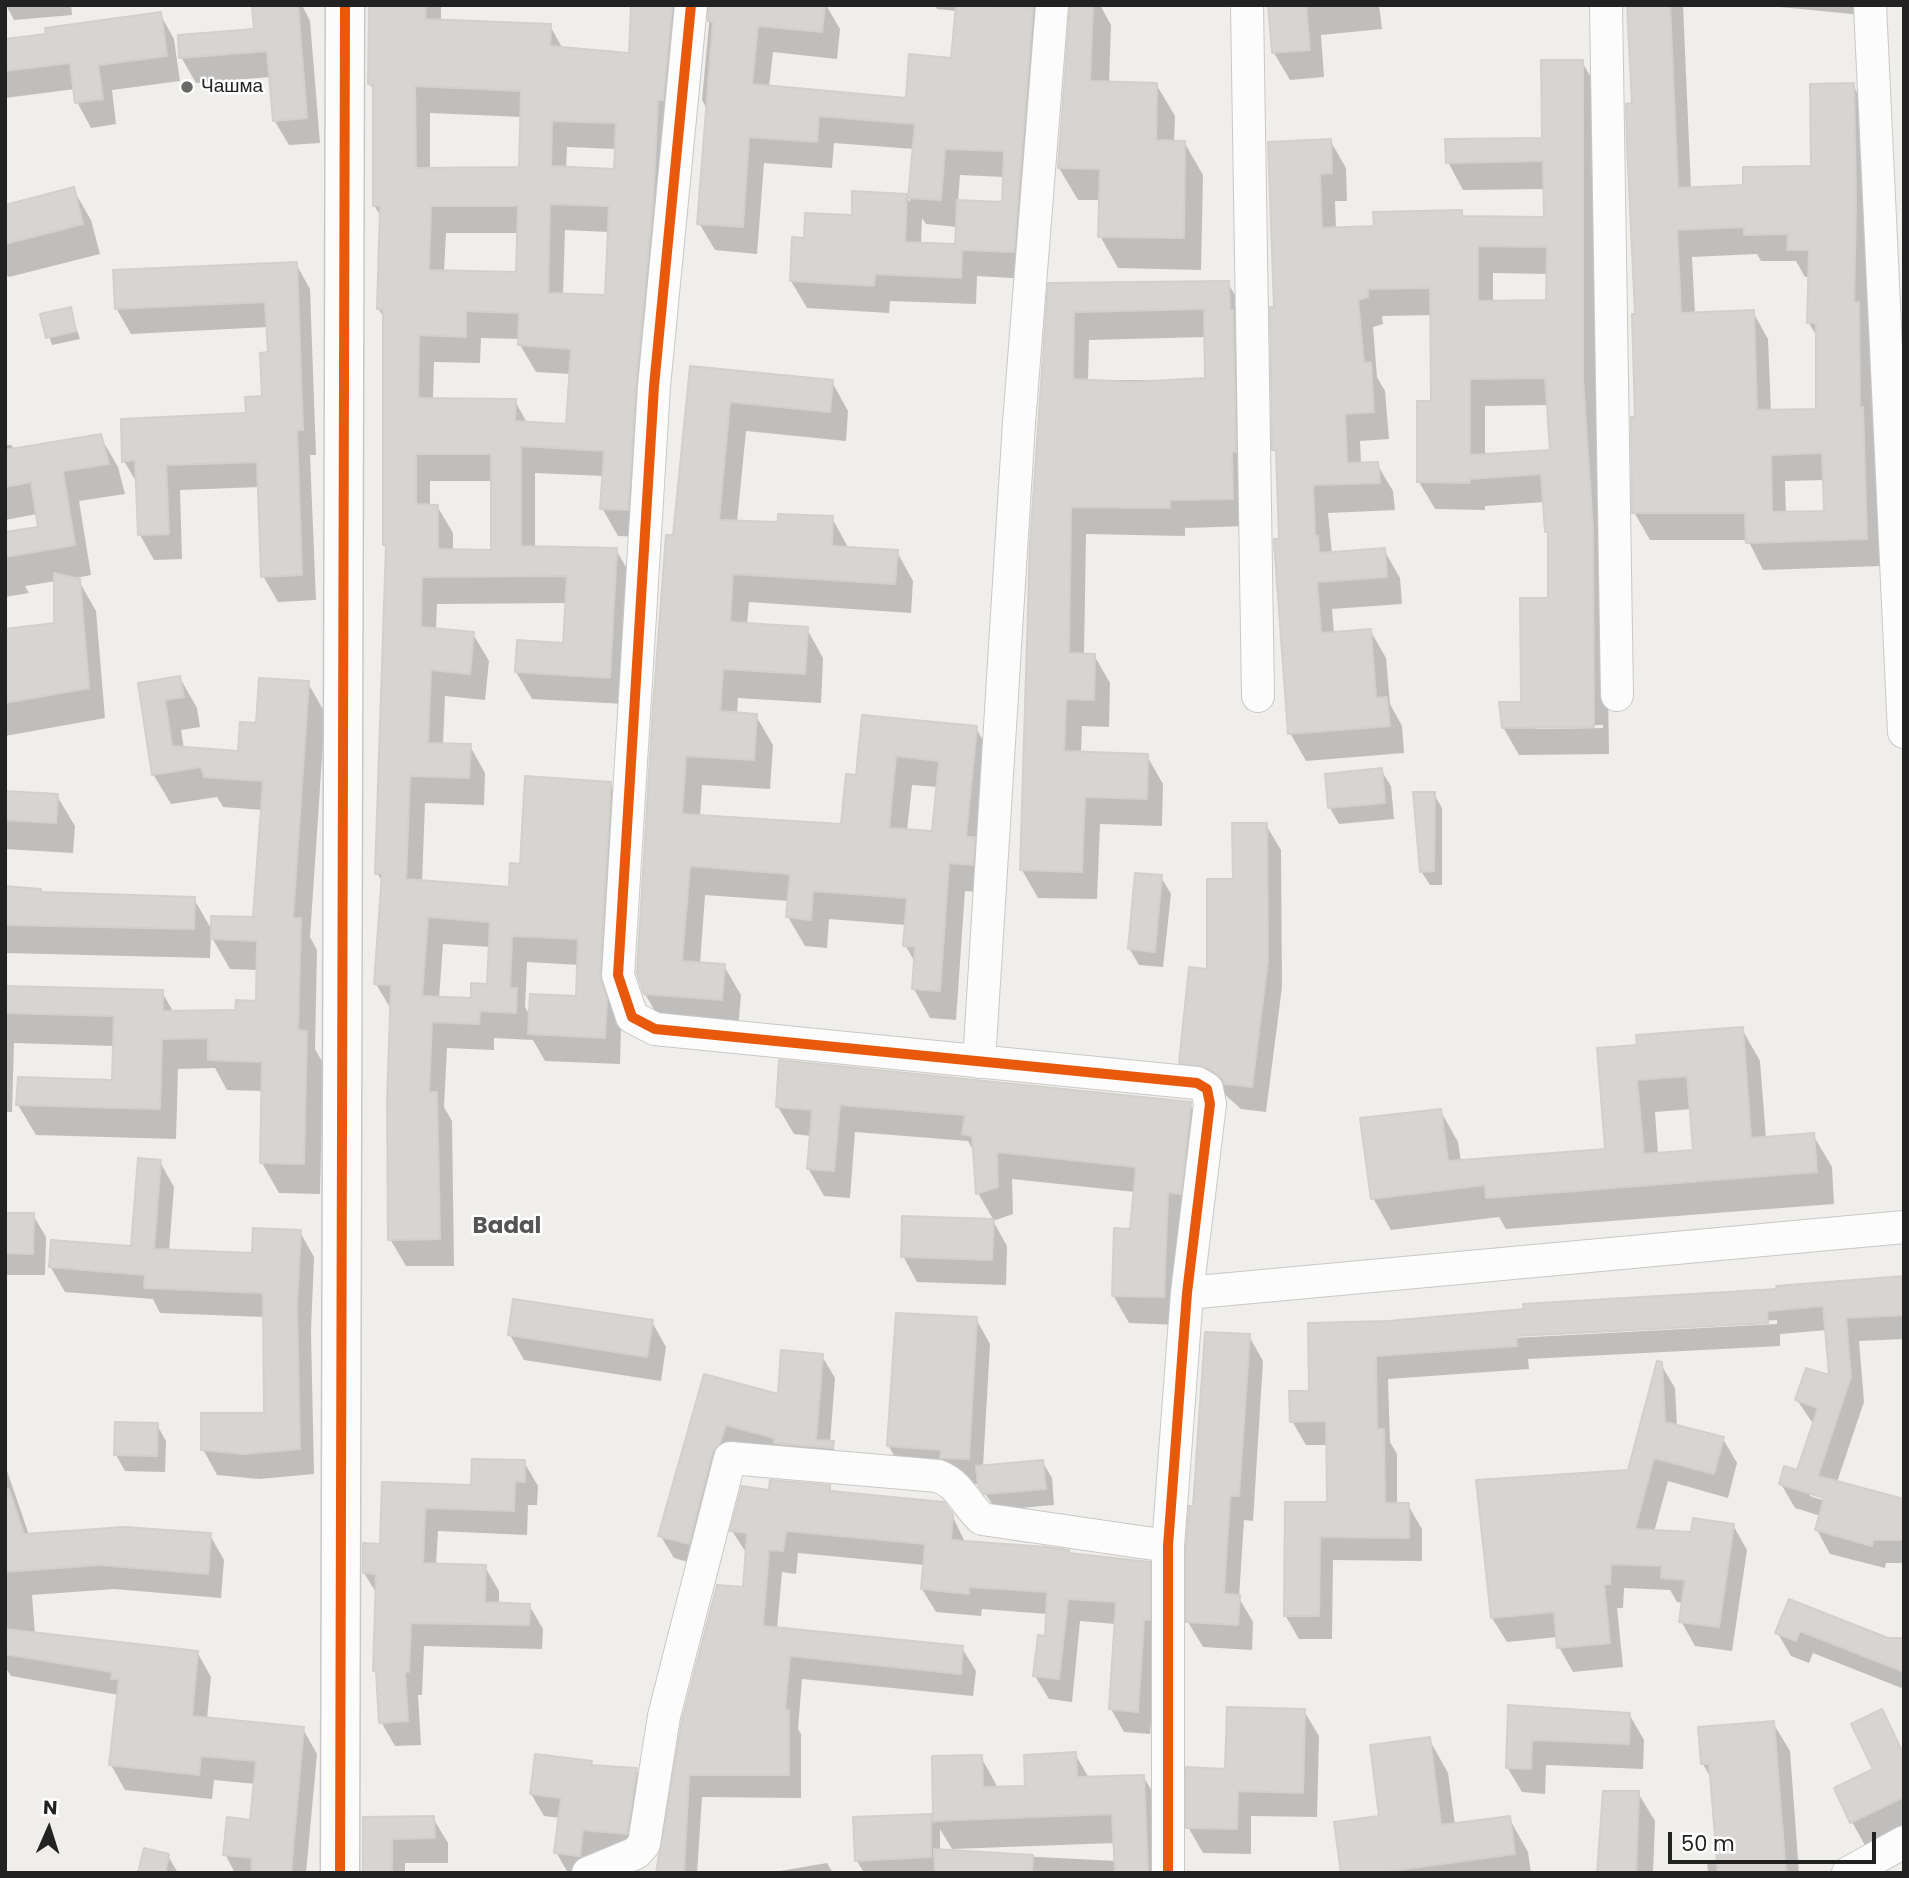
<!DOCTYPE html>
<html>
<head>
<meta charset="utf-8">
<style>
	body { margin:0 }
	#map { position:relative; width:1909px; height:1878px; overflow:hidden; background:#f0eeeb; font-family:Poppins,sans-serif }
	canvas { display:block }
	.frame { position:absolute; inset:0; border:7px solid #222; pointer-events:none }
	.north { position:absolute; left:14px; top:1794px; width:70px; height:70px; -webkit-text-stroke:5px #fff; paint-order:stroke; rotate:3deg; font-size:19px; font-weight:700; line-height:28px; text-align:center; color:#222 }
	.north::after { content:''; display:block; margin:auto; width:24px; height:32px; background:#222; clip-path:polygon(50% 0,100% 100%,50% 72%,0 100%) }
	.scale { position:absolute; left:1668px; top:1832px; width:208px; height:32px; box-sizing:border-box; border:4px solid #222; border-top:0; padding-left:9px; font-size:21px; line-height:24px; white-space:nowrap; color:#222; -webkit-text-stroke:5px #fff; paint-order:stroke }
</style>
</head>
<body>
<div id="map">
<canvas width="1909" height="1878"></canvas>
<div class="frame"></div>
<div class="north">N</div>
<div class="scale">50 m</div>
</div>
<script>
const ctx = document.querySelector('canvas').getContext('2d');
ctx.lineJoin = 'round';
function paint(path, color) { ctx.fillStyle = color; ctx.fill(path, 'evenodd'); }
function strokePath(path, color, width, dash) { ctx.strokeStyle = color; ctx.lineWidth = width; ctx.lineCap = dash ? 'butt' : 'round'; ctx.setLineDash(dash || []); ctx.stroke(path); }
function drawText(font, color, halo, rows, align = 'center') {
  ctx.font = font + ' Poppins,sans-serif'; ctx.lineWidth = 5; ctx.setLineDash([]); ctx.textBaseline = 'middle'; ctx.strokeStyle = halo; ctx.fillStyle = color; for (const [text, x, y, turn = 0] of rows) {
    ctx.save(); ctx.translate(x, y); ctx.rotate((+turn || 0) * Math.PI / 180); ctx.textAlign = isNaN(turn) ? turn : align; if (halo) ctx.strokeText(text, 0, 0); ctx.fillText(text, 0, 0); ctx.restore();
  }
}
const shadow = new Path2D(`
	M6,5H71L72,15L14,20Z
	M254,5H302L310,21L320,143L289,145L274,120L271,77L196,83L181,57L256,31Z
	M372,5H441V22L550,26L563,49L631,55L632,5H826L840,29L837,59L773,52L769,87L907,100L953,60L957,11L937,9L935,5H1057L1029,279L977,276L976,304L890,301L889,313L807,308L791,281L806,240L906,196L910,202L914,149L834,143L832,168L764,163L757,254L715,250L699,223L708,111L702,100L710,13L700,15L643,537L618,536L602,508L604,476L535,473V548L616,550L632,577L625,704L532,699L516,672L565,645L567,603L437,604L436,630L473,634L489,661L485,700L445,696L443,745L470,746L485,773L484,805L425,803L422,882L510,889L522,865L610,784L626,811L614,1002L621,1027L620,1064L545,1061L533,1040L494,1038V1050L447,1048L444,1107L452,1121L454,1266H406L390,1239L392,1011L376,984L383,883L377,873L388,550L385,544V320L378,308L381,217L374,205V92L370,84ZM430,113L522,117L521,169H430ZM567,147L617,149L616,171L566,168ZM960,175L1004,177L1003,204L958,202ZM922,218L926,224L958,227L957,246L921,245ZM565,230L609,232L607,297L563,295ZM446,233H519L518,273L444,272ZM481,338L520,339V345L536,372L571,374L567,425L527,423L515,401L433,400L434,362L480,363ZM430,481H493L492,552L453,551V533L437,506H430ZM443,944L491,947L489,986L472,1000L439,999ZM527,962L579,965L578,998L530,1016L525,1007Z
	M1072,5H1100L1111,25L1109,83L1156,84L1175,116L1174,142H1184L1203,175L1201,270L1118,268L1100,236L1101,200H1078L1059,168Z
	M1269,5H1379L1382,29L1321,35L1324,77L1290,80L1274,53Z
	M1629,5H1683L1691,189L1745,187L1813,168L1853,85L1868,112L1869,322L1874,331L1881,566L1763,570L1748,540H1650L1634,512L1637,316ZM1757,254L1761,261H1796L1805,277H1810L1808,322L1818,338V410L1771,412L1768,339L1753,312L1695,314L1692,257ZM1825,480L1826,512L1786,514L1785,481Z
	M1759,5H1863L1862,15Z
	M160,14L174,39L180,81L112,90L116,124L91,128L77,102L75,89L5,98V41Z
	M1582,62L1598,89L1609,754L1519,755L1503,727L1523,703L1550,600V538L1546,531L1545,502L1485,506V510L1435,509L1419,482L1433,403L1432,315L1382,316L1383,324L1373,327L1377,377L1385,391L1389,439L1360,441L1361,464H1377L1393,491L1395,510L1328,513L1332,554L1384,550L1400,578L1402,604L1332,609L1334,633L1370,630L1386,658L1390,704L1402,726L1404,753L1306,761L1290,733L1277,455L1274,450L1276,308L1330,140L1346,168L1347,201H1335L1336,229L1375,228L1461,212L1464,218L1545,219V189L1463,190L1448,162L1544,139ZM1493,273L1548,274V302H1493ZM1549,405L1552,451L1485,456V406ZM1603,725V728L1536,729V726Z
	M73,189L91,220L100,254L9,277L5,273V207Z
	M296,264L310,289L316,455H310L316,600L278,602L263,576L260,487L180,490L182,559L154,560L140,535L138,485L124,461L248,414L264,398L270,354L268,327L131,334L116,308Z
	M1228,283L1244,311L1248,526L1185,528V536L1086,534L1084,655H1094L1110,683L1109,727L1082,726L1081,753L1147,756L1163,784L1162,826L1100,824L1097,899L1038,898L1022,870L1050,285ZM1206,337L1207,380H1088L1089,340Z
	M70,309L80,339L52,345L42,315Z
	M691,368L832,382L848,411L846,441L746,431L737,522L780,524L832,518L849,549L897,552L913,581L911,613L749,602L747,625L807,629L823,658L821,703L738,698L737,714L756,716L773,745L770,789L702,785L700,817L843,826L857,777L863,717L976,728L992,756L989,893L965,891L956,1020L930,1018L914,989L916,964L905,945L906,925L829,919L827,948L805,946L788,917L789,901L705,895L700,964L724,966L741,995L738,1029L662,1023L645,994L674,537ZM912,785L938,787L934,833L907,831Z
	M100,436L118,467L125,494L79,501L91,575L71,579L79,581L96,611L105,718L5,736V630L56,625V581L25,586L29,593L5,597V534L40,528L37,514L5,520V445H11L15,450Z
	M180,678L197,708L200,727L181,730L184,749L240,753L258,725L308,683L325,713L310,937L317,950L315,1049L323,1063L320,1194L279,1193L262,1163L263,1091L227,1090L215,1068L178,1069L176,1139L36,1135L18,1105L114,1082L115,1046L14,1043L12,1112H5V987L162,992L174,1013L237,1012L257,1003L258,970L230,969L211,936L210,958L5,953V888L40,890L42,894L194,899L213,932L255,919L263,810L223,807L217,797L171,804L153,774L140,684Z
	M1381,770L1391,786L1394,819L1339,824L1330,808Z
	M5,793L57,796L75,826L73,853L5,849Z
	M1434,794L1442,808V885H1430L1421,871Z
	M1266,825L1281,850L1282,987L1266,1112L1241,1109L1222,1092L1196,1088L1181,1062L1234,880Z
	M1161,877L1171,894L1163,967L1139,965L1129,948Z
	M1742,1029L1760,1061L1766,1139L1813,1135L1832,1167L1834,1204L1506,1229L1499,1217L1391,1230L1373,1198L1440,1110L1458,1142L1461,1162L1607,1150L1639,1047ZM1692,1109L1695,1151L1658,1154L1655,1112Z
	M781,1062L1190,1104L1206,1132L1179,1325L1129,1323L1113,1295L1132,1230L1135,1192L1012,1179L1013,1214L993,1221L1007,1246L1006,1285L917,1282L903,1256L994,1221L978,1193L975,1154L968,1141L855,1132L850,1198L824,1196L808,1168L811,1136L794,1134L778,1107Z
	M160,1162L174,1187L169,1251L253,1255L300,1232L314,1257L311,1331L314,1474L259,1479L217,1475L203,1449L266,1415L265,1317L160,1313L153,1299L65,1292L50,1266L133,1248Z
	M5,1215H33L46,1237L45,1275H5Z
	M1904,1277V1339L1859,1341L1864,1402L1837,1482L1904,1501V1563H1886L1885,1568L1830,1554L1817,1530L1821,1516L1795,1508L1781,1484L1798,1472L1814,1425L1797,1400L1831,1378L1827,1330L1780,1334V1346L1528,1359L1529,1369L1388,1379L1390,1442L1397,1454V1505H1408L1422,1529V1561L1333,1560L1332,1639H1299L1285,1615L1329,1504L1328,1445H1306L1292,1421L1311,1393L1388,1323ZM1777,1320V1324L1513,1338V1335ZM1810,1492L1832,1499L1831,1503L1810,1496Z
	M976,1319L990,1344L983,1467L1042,1461L1052,1478L1054,1505L996,1510L979,1484L957,1483L903,1471L888,1445Z
	M652,1322L666,1347L661,1381L524,1360L510,1335Z
	M1249,1336L1263,1361L1253,1521L1244,1520L1239,1598L1253,1622L1252,1650L1203,1647L1188,1622L1195,1508Z
	M822,1356L835,1378L830,1443L846,1466L738,1447L702,1566L674,1558L660,1535L705,1376L779,1396Z
	M1660,1363L1675,1388L1677,1427L1723,1439L1737,1463L1728,1498L1668,1481L1654,1532L1693,1534L1733,1525L1747,1550L1732,1651L1695,1646L1681,1621L1683,1603L1677,1602L1670,1590L1624,1588L1623,1608H1617L1623,1667L1573,1672L1559,1647L1558,1637L1507,1642L1492,1618L1630,1472Z
	M157,1425L166,1441L165,1472L125,1471L116,1455Z
	M524,1462L538,1486L537,1505H528L527,1535L438,1531L436,1565L485,1567L499,1591V1604L529,1605L543,1629L542,1649L424,1646L422,1695H418L421,1745L395,1746L381,1722L378,1676L375,1670L377,1594L364,1573L382,1546L384,1483L473,1487Z
	M5,1465L29,1535H210L224,1560L221,1598L114,1589L32,1595L35,1634L197,1652L211,1677L207,1719L303,1729L317,1754L306,1873H235L225,1854L252,1822L256,1784L214,1780L212,1799L125,1790L111,1765L119,1695L11,1676L5,1667Z
	M829,1487L833,1493L952,1515L965,1542L1149,1564L1162,1587L1150,1734L1124,1732L1111,1709L1116,1624L1080,1621L1072,1702L1049,1699L1035,1676L1046,1638L1047,1614L982,1609L981,1616L936,1612L922,1589L925,1565L798,1553L796,1574L782,1572L777,1629L962,1648L976,1671L973,1696L802,1679L798,1729L801,1734V1798L702,1797L697,1873H658L745,1589L747,1554L732,1531L770,1492Z
	M1790,1601L1888,1640L1904,1639V1689L1813,1653L1809,1663L1791,1656L1777,1632Z
	M1510,1707L1629,1714L1644,1740L1643,1769L1546,1765L1545,1794L1522,1792L1507,1767Z
	M1304,1711L1319,1736L1317,1817L1251,1816V1854L1203,1853L1188,1827L1227,1770Z
	M1881,1712L1904,1754V1829L1866,1847L1852,1822L1875,1770Z
	M1773,1723L1790,1751L1799,1873H1708L1707,1862L1719,1861L1712,1780L1703,1764Z
	M1429,1739L1448,1773L1455,1825L1509,1818L1528,1852L1531,1873H1343L1381,1818Z
	M1075,1754L1089,1778L1143,1776L1160,1805L1163,1873H864L857,1861L930,1816L935,1824L933,1758L981,1757L998,1788L1027,1787ZM940,1829L952,1849L1115,1843L1116,1861L940,1852Z
	M591,1763L593,1767L636,1770L649,1792L639,1855L595,1851L592,1873H568L556,1852L561,1818L544,1816L531,1794Z
	M1638,1793L1655,1821L1653,1873H1598Z
	M433,1818L448,1843V1863H405V1873H365L364,1819Z
	M168,1856L178,1873H139Z
	M827,1863L833,1873H780V1871Z`);
const building = new Path2D(`
	M252,5H298L307,118L273,121L267,51L179,58L178,35L254,29Z
	M369,5H426L425,19L551,24L550,46L629,53L631,5L672,6L663,100H658L653,202L636,384L628,510L600,509L604,451L521,446V546L617,548L610,678L515,672L517,640L563,643L567,576L422,577L421,627L474,632L470,674L431,670L428,743L471,744L469,778L410,776L406,879L509,887L510,863L520,864L525,776L611,782L600,974L607,999L605,1038L528,1034L530,994L576,996L578,939L512,936L510,988H517L516,1013L480,1011L479,1024L432,1022L429,1092H437L440,1239L388,1240L387,1101L391,985L374,984L382,874H375L386,545H383V309H377L380,206H373V85L368,84ZM415,86L521,91L519,167L416,168ZM552,121L616,123L614,169L551,166ZM550,204L609,206L605,295L548,293ZM431,206H518L516,272L429,270ZM466,311L519,313L518,345L571,349L566,424L515,421L516,399L418,398L419,335L466,337ZM416,454H491V550L438,549V505L416,504ZM428,917L490,922L487,984L471,983V998L422,996Z
	M709,5H825L822,32L758,26L752,84L906,98L909,54L951,58L956,5L1033,8L1014,252L962,250L961,278L875,274L874,286L790,281L792,237L804,238L805,213L852,215V191L907,194L905,242L955,244L957,200L1002,202L1004,151L945,149L941,200L908,198L915,124L819,116L817,142L749,137L743,227L697,224L713,22L708,21Z
	M1070,5H1093L1090,81L1157,83L1156,140L1185,141L1184,238L1098,237L1100,169L1058,168Z
	M1268,5H1306L1310,50L1272,53Z
	M1627,5H1670L1678,188L1743,185V167L1811,166L1810,84L1854,83L1856,203L1854,302H1859L1860,408L1863,407L1867,539L1746,543L1745,513H1632L1631,417H1635L1632,314H1635L1627,145L1626,104L1632,103ZM1744,227V235L1788,234L1787,250H1809L1807,323H1816V409L1757,410L1754,310L1681,313L1677,230ZM1822,453L1824,511L1772,512L1771,455Z
	M161,12L167,56L98,65L103,99L75,103L70,63L5,71V39L46,34L45,28Z
	M1541,60H1583V378L1593,529L1594,727L1502,728L1499,702H1521L1520,598H1548V532H1545L1541,474L1470,479V483L1417,482V401H1431L1430,288L1368,289V297L1358,300L1364,363L1371,362L1374,412L1345,414L1347,463L1378,462L1380,483L1313,485L1315,536H1318L1319,553L1385,548L1387,577L1317,582L1321,633L1371,629L1376,698L1387,697L1390,726L1288,734L1274,542V539H1279L1276,450H1272L1270,307H1274L1268,142L1331,139L1332,173L1320,174L1322,228L1374,226L1373,212L1462,210V216L1544,217L1543,161L1446,163L1445,139L1542,138ZM1478,246L1547,247L1546,300L1478,301ZM1545,378L1550,450L1470,455V379Z
	M74,187L83,224L5,244V205Z
	M297,262L303,430H297L302,575L261,577L257,462L166,465L169,534L138,535L135,460L122,462L121,419L246,413L245,397L262,396L260,353L268,352L265,302L115,309L113,270Z
	M1229,281L1230,310H1233L1236,452H1232L1233,499L1170,500V508L1071,507L1069,653L1095,654L1094,700L1066,699L1064,751L1148,754L1147,799L1085,797L1082,872L1020,870L1030,543L1048,283ZM1204,309L1205,378L1132,382L1073,379L1074,312Z
	M71,307L76,331L46,338L40,314Z
	M690,366L833,380L830,412L730,402L719,520L778,522V514L833,516L832,546L898,550L895,584L733,574L730,622L808,627L805,674L723,669L720,711L757,714L754,760L686,756L682,814L841,824L846,774L856,775L862,715L977,726L966,837H975L973,865L949,863L940,991L912,989L915,947L903,946L907,898L813,891L811,920L786,917L790,874L690,866L682,961L725,964L722,1000L644,994L637,973L653,707L666,535H673ZM896,756L939,761L932,831L889,828Z
	M101,434L109,464L63,471L75,545L5,557V532L38,527L31,482L5,487V450Z
	M54,573L80,579L89,688L5,703V629L54,623Z
	M180,676L184,697L165,700L172,746L238,751L240,722L256,723L259,678L309,681L293,918H301L298,1030L307,1031L304,1164L260,1163L262,1062L208,1060V1038L162,1039L160,1109L16,1105L18,1077L112,1080L114,1016L5,1013V986L163,990V1011L235,1010L236,1000L256,1001L257,941L211,939V916L253,917L263,781L204,777L201,767L152,775L138,683Z
	M1382,768L1385,803L1328,808L1325,774Z
	M5,791L58,794L56,823L5,820Z
	M1413,792H1435L1434,871L1420,872Z
	M1232,823H1267L1268,960L1252,1087L1225,1084L1222,1078L1206,1067L1179,1063L1189,967L1207,969V879H1233Z
	M1135,873L1162,875L1155,952L1128,949Z
	M5,886L41,889V892L195,897L194,929L5,925Z
	M1743,1027L1751,1138L1814,1133L1817,1172L1486,1198L1485,1185L1371,1199L1360,1118L1441,1109L1448,1161L1605,1149L1597,1048L1637,1045L1636,1035ZM1687,1076L1693,1150L1644,1154L1637,1080Z
	M779,1060L1191,1102L1181,1194L1168,1192L1164,1297L1112,1296L1114,1228L1130,1229L1136,1167L997,1152L998,1187L976,1194L972,1136L962,1134L965,1115L840,1105L834,1171L807,1169L812,1110L776,1107Z
	M138,1158L161,1160L154,1249L252,1253L253,1228L301,1230L297,1304L300,1449L244,1454L201,1450V1413H264L263,1293L144,1288L145,1275L49,1267L51,1240L131,1246Z
	M5,1213H34L33,1254L5,1253Z
	M902,1216L994,1219L992,1260L901,1257Z
	M1904,1276V1315L1846,1318L1851,1377L1818,1476L1904,1499V1540H1873L1872,1546L1815,1530L1824,1498L1779,1484L1784,1466L1797,1470L1818,1408L1795,1400L1806,1368L1829,1375L1823,1306L1767,1311L1768,1323L1516,1336L1517,1346L1376,1356L1377,1429H1384L1385,1503H1409V1538L1320,1537L1319,1616H1284L1285,1502H1327L1326,1421L1290,1422L1289,1391H1309L1308,1323L1388,1321L1524,1309L1523,1304L1777,1289L1776,1286Z
	M513,1299L653,1320L647,1357L508,1335Z
	M896,1313L977,1317L969,1459L940,1458L941,1450L887,1446Z
	M1205,1332L1250,1334L1239,1496H1230L1224,1594L1240,1595L1238,1625L1186,1622V1547L1189,1506H1193Z
	M781,1350L823,1354L816,1440L834,1441L833,1448L774,1443V1438L726,1425L720,1443L712,1453L689,1544L658,1536L704,1374L778,1394Z
	M1657,1361L1662,1362L1665,1422L1724,1437L1714,1474L1654,1458L1635,1529L1691,1532L1693,1518L1734,1524L1719,1627L1679,1622L1685,1580L1661,1578L1662,1566L1611,1564L1610,1584H1604L1610,1643L1557,1648L1554,1612L1491,1618L1476,1480L1628,1470Z
	M115,1422L158,1423L157,1456L114,1455Z
	M472,1459L525,1460V1482L515,1481L514,1511L425,1508L423,1563L486,1565L485,1602L530,1604L529,1625L411,1623L409,1672H405L408,1721L379,1723L376,1671H373L376,1574L363,1573V1543L380,1544L382,1482L471,1485Z
	M1043,1460L1046,1489L984,1494L978,1485L976,1466Z
	M770,1480L830,1485V1491L944,1502L953,1514L951,1540L1047,1547L1069,1550V1553L1150,1562V1620H1144L1138,1712L1109,1709L1116,1602L1068,1599L1059,1679L1033,1676L1038,1635L1045,1636L1047,1592L969,1587V1594L921,1589L925,1544L786,1531L783,1551L769,1550L763,1626L963,1646L961,1674L790,1656L785,1710H789V1775H689L684,1873H656L682,1720L717,1585L743,1587L747,1533L730,1531L742,1486L769,1490Z
	M9,1489L24,1534L124,1527L211,1533L208,1574L99,1565L5,1572V1490Z
	M1789,1599L1888,1638H1904V1672L1800,1631L1796,1641L1775,1633Z
	M5,1629L198,1651L192,1716L304,1727L291,1873H251L252,1858L223,1855L227,1817L250,1820L256,1761L201,1756L199,1775L109,1765L119,1679H111L112,1672L5,1654Z
	M1508,1705L1630,1713L1629,1744L1532,1740L1531,1769L1506,1768Z
	M1227,1707L1305,1709L1303,1793L1238,1791L1237,1829L1186,1828V1767L1225,1769Z
	M1882,1709L1904,1755V1797L1850,1823L1834,1788L1873,1769L1851,1724Z
	M1774,1721L1786,1873H1718L1709,1764H1701L1698,1727Z
	M1430,1737L1441,1825L1510,1816L1515,1854L1376,1873H1341L1334,1822L1379,1816L1370,1745Z
	M1076,1752L1077,1777L1144,1775L1148,1873H1115L1112,1814L933,1821L932,1756L982,1755L983,1787L1025,1786L1024,1755Z
	M535,1754L592,1761L591,1765L637,1768L627,1834L583,1830L580,1856L554,1853L561,1798L530,1794Z
	M1603,1791H1639L1636,1873H1597Z
	M931,1814V1857L855,1861L853,1817Z
	M434,1816L435,1838L392,1839V1873H363V1817Z
	M144,1848L169,1854L165,1873H138Z
	M934,1849L1033,1855L1032,1873H935Z`);
const minor = new Path2D(`
	M691,5L654,386L618,975L632,1017L655,1029L1197,1083L1207,1089L1210,1104L1187,1293L1168,1546V1873
	M1247,5L1258,696
	M1606,5L1617,695
	M1870,5L1904,732
	M979,1062L1019,423L1052,5
	M1187,1293L1904,1227
	M588,1873L636,1853L644,1844L664,1716L730,1458L938,1476C961,1485 965,1504 982,1519L1168,1546
	M1848,1873L1904,1842`);
const tertiary = new Path2D(`
	M340,1873L345,5`);
const cycleway = new Path2D(`
	M691,5L654,386L618,975L632,1017L655,1029L1197,1083L1207,1089L1210,1104L1187,1293L1168,1546V1873
	M340,1873L345,5`);
const markers = [
	[187,87,7,"#6a6968"]
];
const poiNames = [
	["Чашма",201,87]
];
const quarterNames = [
	["Badal",507,1227]
];
paint(shadow, '#0003');
paint(building, '#d7d4d2');
strokePath(building, '#d3d0cc', 2);
strokePath(minor, '#c9c8c7', 34);
strokePath(tertiary, '#c9c8c7', 41);
strokePath(minor, '#fdfcfc', 32);
strokePath(tertiary, '#fdfcfc', 38);
strokePath(cycleway, '#e8590c', 10);
for (const [x, y, r, color] of markers) { const dot = new Path2D(); dot.arc(x, y, r, 0, 2 * Math.PI); ctx.fillStyle = color; ctx.fill(dot); strokePath(dot, '#fff', 2.5); }
drawText('19px', '#222', '#fff', poiNames, 'left');
drawText('bold 23px', '#555', '#fff', quarterNames);
</script>
</body>
</html>
